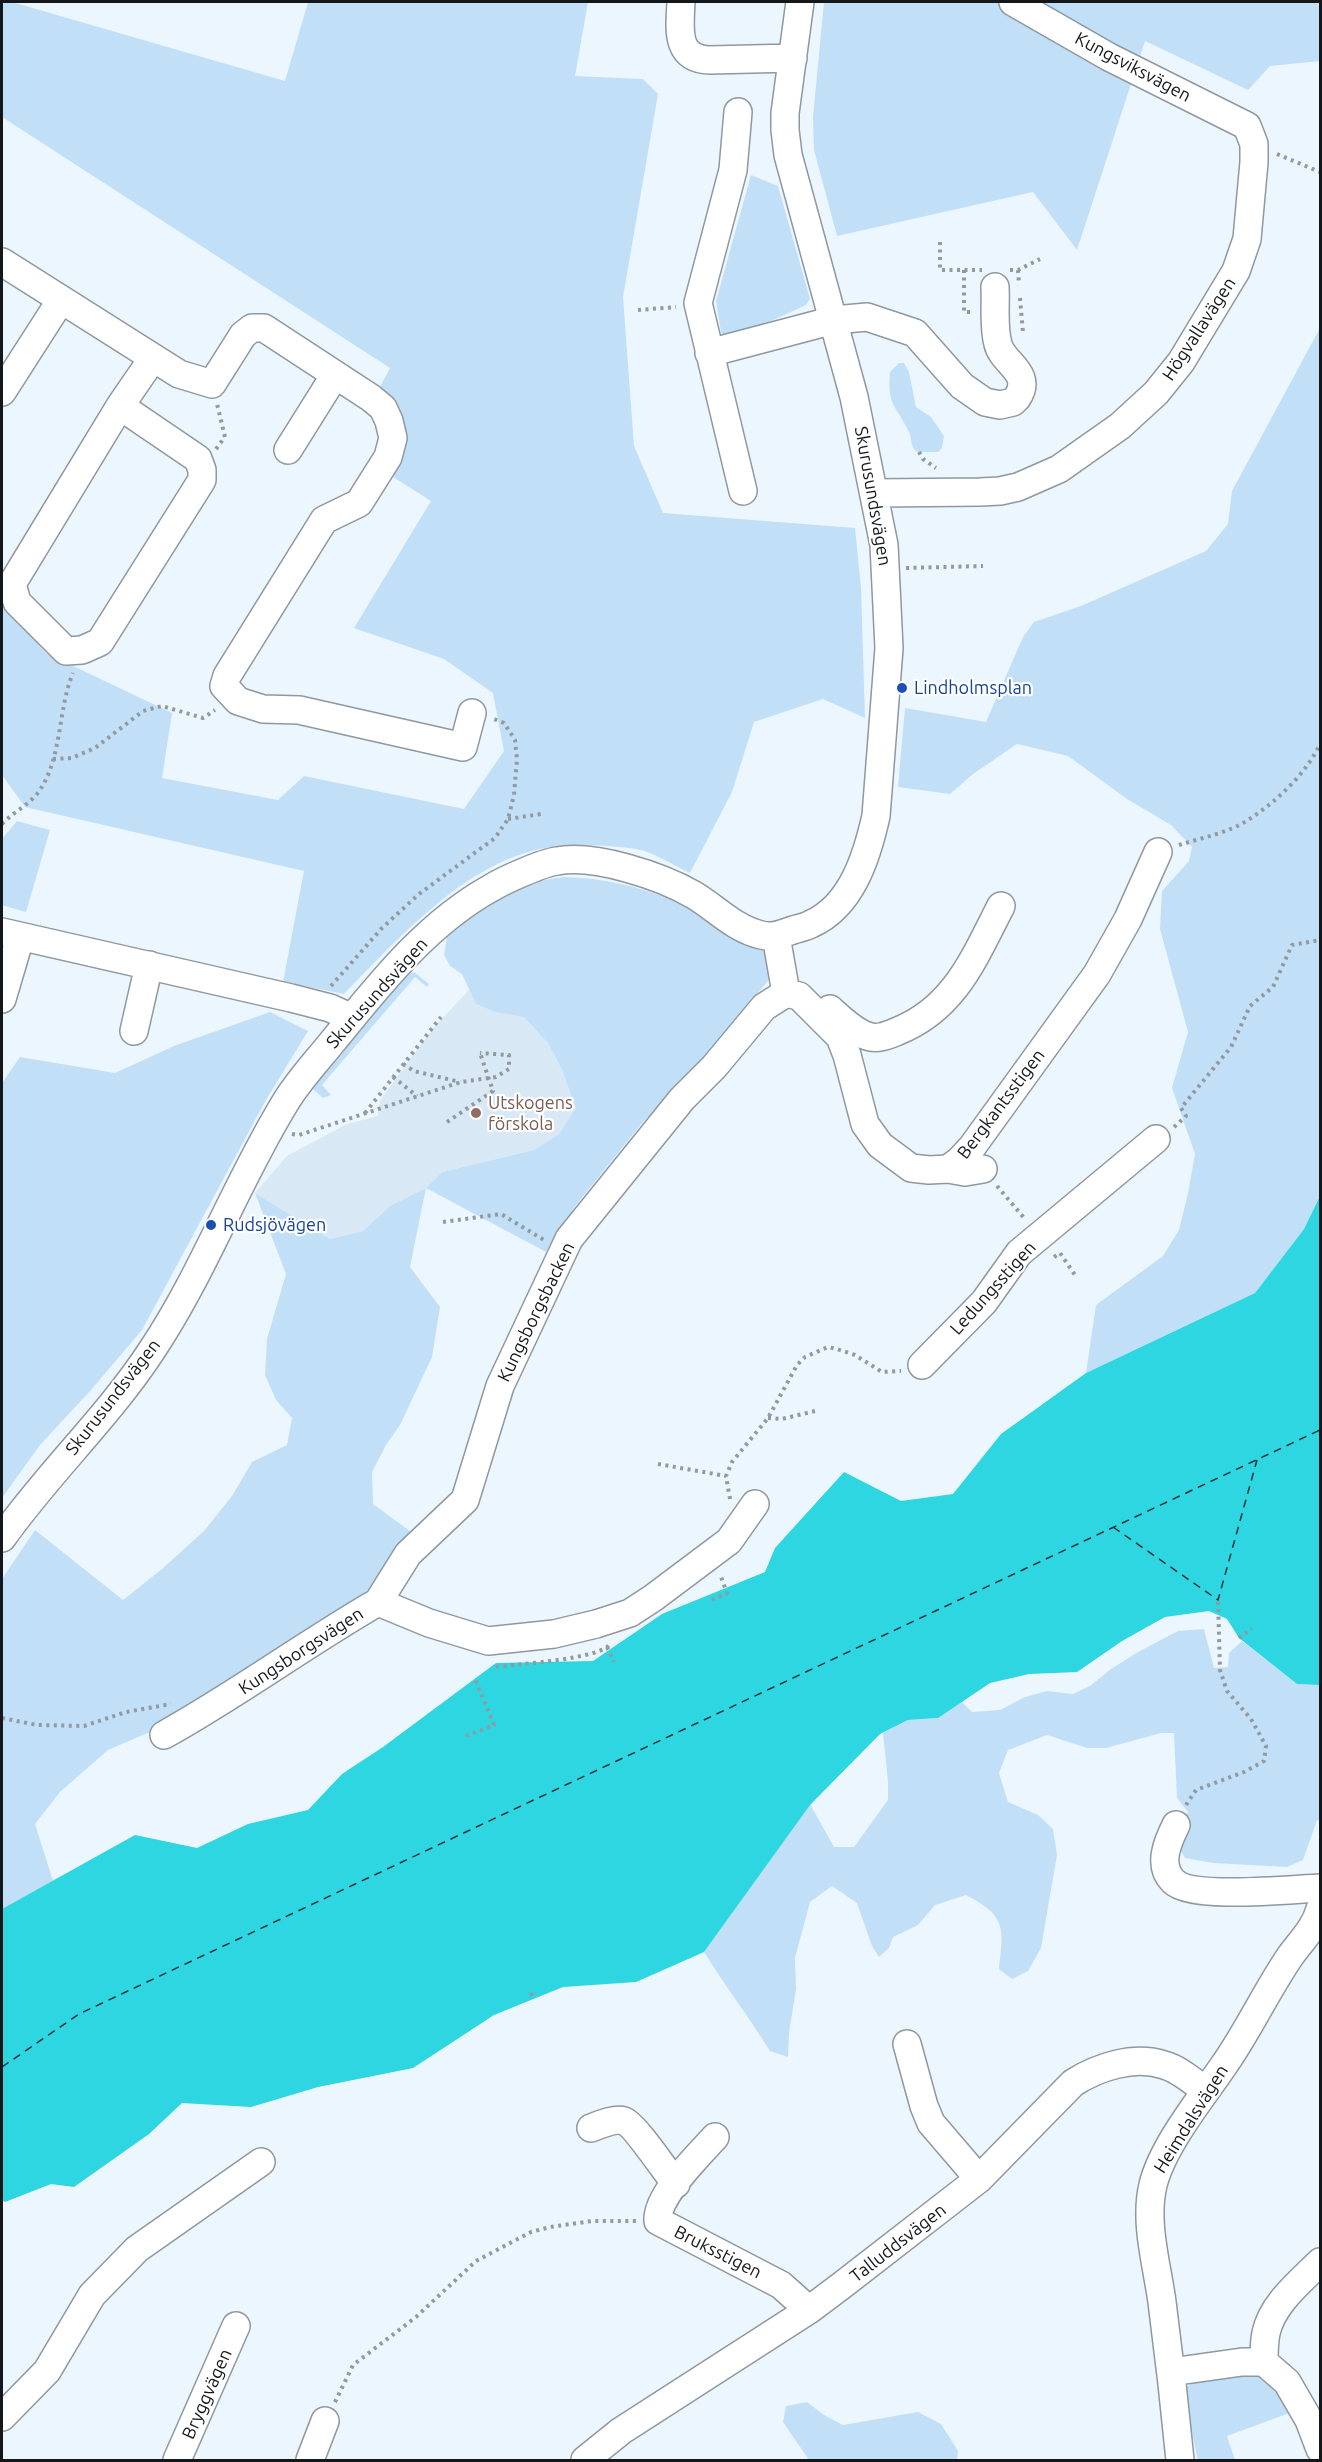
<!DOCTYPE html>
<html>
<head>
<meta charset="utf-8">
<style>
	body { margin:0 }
	#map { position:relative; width:1322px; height:2462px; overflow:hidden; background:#ecf6fe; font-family:Ubuntu,sans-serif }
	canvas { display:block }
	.frame { position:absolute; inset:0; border:3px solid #141719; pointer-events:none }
</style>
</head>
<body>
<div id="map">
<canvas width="1322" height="2462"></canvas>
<div class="frame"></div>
</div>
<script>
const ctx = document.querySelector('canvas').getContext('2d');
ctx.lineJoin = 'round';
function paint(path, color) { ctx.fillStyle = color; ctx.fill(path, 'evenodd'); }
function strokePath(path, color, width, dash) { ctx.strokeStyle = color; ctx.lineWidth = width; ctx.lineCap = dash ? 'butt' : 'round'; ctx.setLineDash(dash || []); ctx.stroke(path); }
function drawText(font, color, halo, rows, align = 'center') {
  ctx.font = font + ' Ubuntu,sans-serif'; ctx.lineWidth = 4.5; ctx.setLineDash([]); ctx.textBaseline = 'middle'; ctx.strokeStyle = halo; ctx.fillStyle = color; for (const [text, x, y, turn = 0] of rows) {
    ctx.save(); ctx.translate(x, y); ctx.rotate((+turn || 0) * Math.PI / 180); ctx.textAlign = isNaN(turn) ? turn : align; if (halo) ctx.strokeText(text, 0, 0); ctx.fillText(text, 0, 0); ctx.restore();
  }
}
const built = new Path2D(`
	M470,989L476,1004L495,1012L524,1016L548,1043L562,1070L577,1108L559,1134L534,1150L442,1172L426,1188L390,1206L363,1231L330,1239L255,1193L287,1156L347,1124L378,1116L380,1101L402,1070L436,1025Z`);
const green = new Path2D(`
	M2,2H12L285,81L308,2H588L575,76L643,79L658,94L623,297L634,446L663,513L855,528L861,588L865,718L823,699L754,722L732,792L690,873C674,866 654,852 636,849C610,845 565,843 540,849C462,866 398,939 344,994L283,982L304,871L25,807L2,775V604L46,653L172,713L162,778L278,800L304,776L464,809L504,751L493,693L444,659L354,628L431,501L390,475L379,389L390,368L2,117Z
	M824,2H1320V61L1270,66L1248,90L1145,41L1077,250L1033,192L837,236L814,150L813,117Z
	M751,175L778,186L810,299L806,305L732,339H726L721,332L716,301Z
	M1320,328V1196L1304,1229L1255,1293L1086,1373L1096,1305L1163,1256L1179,1230L1188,1193L1195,1154L1172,1088L1188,1032L1160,929L1162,891L1189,861L1192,847L1171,825L1127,799L1068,756L1017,744L973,774L950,794L898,787L905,708L986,722L1023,637L1034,622L1081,606L1206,551L1228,524L1232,491Z
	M899,363H904L909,372L916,407L931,417L944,436L942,448L938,452H917C909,445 913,439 908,430C895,404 887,405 890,372Z
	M17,821L50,830L26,912L2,905V839Z
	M564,877C643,879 697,910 766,945L772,976L696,1067L642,1123L576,1205L546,1252L426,1188L410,1267L440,1307L432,1357L400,1425L386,1445L372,1472L373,1504L414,1534L372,1596L157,1729L108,1750L60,1792L35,1824L53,1881L2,1909V1579L35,1530L123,1600L162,1569L204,1531L232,1496L252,1462L287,1445L292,1418L276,1400L265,1375L267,1339L286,1274L255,1193L330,1239L363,1231L390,1206L426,1188L442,1172L534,1150L559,1134L576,1108L562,1070L548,1043L524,1017L495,1012L476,1004L462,974L450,966L444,955L447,936C485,905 514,882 564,877Z
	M414,972L429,984L427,987L415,977L322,1085L331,1095L323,1098L313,1089L316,1076L407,974Z
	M270,1012L308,1031L266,1100L142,1330L91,1390L40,1445L2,1498V1083L20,1057L115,1073L174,1046Z
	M1204,1629L1214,1668L1228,1667L1229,1653L1242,1641L1297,1684L1320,1685V1821L1317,1820L1303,1860L1287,1867L1213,1863L1185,1858L1176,1843L1188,1812L1177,1798L1174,1733H1161L1106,1748H1087L1047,1735L1008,1750L999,1773L1008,1802L1038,1815L1053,1829L1057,1855L1041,1948L1028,1971L1012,1979L999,1969C1004,1927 1006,1916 966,1895L935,1905L918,1925L893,1937L889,1948L879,1957L872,1946L857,1903L832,1886L810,1902L795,1958L796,1989L789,2033L788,2057L770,2051C749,2017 725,1986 704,1952L810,1804L834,1847H854L888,1800V1781L883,1733L908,1720L938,1718L961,1701L972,1712L1000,1710L1025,1697L1047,1691L1073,1694L1090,1686L1111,1669L1138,1652L1178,1631Z
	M1258,2372L1270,2378L1295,2411L1227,2436L1235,2460H1198L1184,2397L1186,2387L1197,2381Z
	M807,2402L824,2415L843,2425L918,2412L941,2424L958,2451L957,2460H809L783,2422L786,2406Z`);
const water = new Path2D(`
	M1320,1196V1685L1297,1684L1239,1638L1227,1619L1209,1611L1165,1617L1122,1641L1077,1672L1029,1674L990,1683L938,1718L908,1720L880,1734L810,1805L704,1952L636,1982L563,1987L494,2015L413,2068L318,2087L251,2107L182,2103L149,2134L74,2187L51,2184L5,2202L2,2200V1909L135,1835L197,1848L248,1824L308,1810L342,1774L383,1747L496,1663L593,1661L662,1614L765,1572L775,1548L844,1472L901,1501L953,1494L1001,1434L1086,1373L1255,1293L1304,1229Z`);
const ferry = new Path2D(`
	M1113,1527L1218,1600L1257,1460
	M2,2067L79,2014L1320,1430`);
const path = new Path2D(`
	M1277,154L1320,172
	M940,242V270H982
	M964,270V312H974
	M1010,270H1018L1040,259
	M1018,270L1019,285
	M1020,298L1023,333
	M638,310L676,307
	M216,449L225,437L217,404
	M919,452L923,459L936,468
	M906,568L983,566
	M53,759L72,758L95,748L143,711L162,706L203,718L215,710
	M508,819L541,814
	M2,824C12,813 27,806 37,794C63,760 57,711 73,673
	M1179,845C1201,838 1228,833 1248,820C1276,802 1306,774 1320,744
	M331,986L382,928L419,894L495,838L508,819L514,795L517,759L515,740L504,723L494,719
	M403,1064L414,1071L460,1082
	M393,1077L417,1096
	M365,1113L441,1017
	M1174,1127L1186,1116L1181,1108L1231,1047L1250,1006L1273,987L1292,945L1320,940
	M292,1134L299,1135L461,1082L496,1077L509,1069V1055L480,1053
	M997,1186L1025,1219
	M443,1222L501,1214L544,1240
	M1054,1257L1060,1253L1075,1275
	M768,1418L782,1419L815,1411
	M658,1464L726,1476
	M730,1499L726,1476L732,1462L768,1418L797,1365L805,1357L828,1347L837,1349L855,1355L882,1372L901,1371
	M712,1600L727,1593L720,1574
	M1239,1638L1252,1628
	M607,1647L614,1662
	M496,1667C517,1664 601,1659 610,1644
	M2,1718L37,1725L84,1726L126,1712L171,1704
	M466,1736L494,1725L475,1679
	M1186,1805L1196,1790L1244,1772L1264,1761L1266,1746L1251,1719L1227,1691L1220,1670L1218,1600
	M531,1993L534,1999
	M335,2402L353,2365L416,2317L476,2261L531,2232L550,2227L592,2221H636`);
const minor = new Path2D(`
	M681,2C680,27 674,59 710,60L793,58
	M738,112L733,170L698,303L743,491
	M2,262L179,374L212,384L243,335L252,328H264L371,398L383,408L389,421L393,438L388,457L359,503L324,520L227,676L224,686L238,701L263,709L299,710L463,747L472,713
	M709,353L834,320L867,317L915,333L962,386L985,402L1000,405L1013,402L1017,398C1034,373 1002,363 998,344C993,327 996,305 995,287
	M2,392L61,300
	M120,406L12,584L17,602L66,651L82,650L100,642L202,480V470L198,459L120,406L153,358
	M288,450L335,375
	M875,493L980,492L1000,491L1018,487L1059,469L1120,426L1156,393L1181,362L1236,271L1247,239L1254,162V144L1247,126L1109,57L1013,2
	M2,932L291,998L330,1008L352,1018
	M776,936L786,993L799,996L840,1037L847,1055L865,1124L880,1145L911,1168L929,1170L948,1169L959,1161L972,1147L1097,974L1128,919L1158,852
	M2,999L20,938
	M830,1009C841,1019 853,1031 867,1036C878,1040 888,1035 898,1031C955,1008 974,958 1001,906
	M134,1031L149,965
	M948,1169L965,1172L983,1169
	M922,1365L984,1302L1019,1253L1156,1139
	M2,1538C48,1473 109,1416 152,1350C204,1272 236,1183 285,1103C298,1081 317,1061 333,1041C379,985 426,924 491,888C504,880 542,863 557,861C595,854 661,876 694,895C717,909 735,929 761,935C773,938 781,934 793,930C799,928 806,927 811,924C852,906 867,856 876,816L889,648L884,545L854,397L788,155L785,130V113L800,2
	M378,1602L408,1554L465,1500L500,1386L569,1239L682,1099L714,1067L764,1007L786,993
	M164,1735C238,1694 305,1644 378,1602L429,1623L488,1641L554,1634L596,1624L630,1613L653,1598L729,1541L755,1504
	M1176,1825C1168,1841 1157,1865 1173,1881C1191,1900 1292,1889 1320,1888
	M907,2044L924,2106L931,2123L979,2179
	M591,2128C599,2125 615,2118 624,2121C635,2125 666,2172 676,2184
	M715,2137C698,2156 656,2196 658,2221L781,2285L809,2310
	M1264,2362L1287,2382L1309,2420L1320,2449
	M1171,2372L1242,2362H1264C1264,2353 1264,2342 1266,2333C1272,2304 1300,2282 1320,2262
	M2,2417L47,2371L92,2295L137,2249L261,2162
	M177,2460L236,2326
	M310,2460L325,2421
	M585,2460L621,2431L809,2310L841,2286L979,2179L1073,2083C1098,2067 1134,2055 1164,2065C1179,2069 1192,2081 1205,2090
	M1180,2460C1175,2408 1169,2355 1162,2302C1157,2265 1144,2222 1153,2185C1162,2147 1200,2100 1222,2068C1248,2032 1266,1991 1291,1955C1302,1940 1315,1928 1320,1909`);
const pathBridge = new Path2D(`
	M447,1122L493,1091L480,1053`);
const markers = [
	[902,688,6,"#1a4fb4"],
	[476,1113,6,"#8d6e63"],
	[211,1225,6,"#1a4fb4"]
];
const streetNames = [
	["Kungsviksvägen",1133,67,28],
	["Högvallavägen",1199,329,-57],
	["Skurusundsvägen",873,496,80],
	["Skurusundsvägen",377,993,-48],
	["Bergkantsstigen",1001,1104,-53],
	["Ledungsstigen",993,1288,-48],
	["Kungsborgsbacken",536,1312,-64],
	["Skurusundsvägen",113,1397,-52],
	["Kungsborgsvägen",301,1651,-33],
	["Heimdalsvägen",1191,2119,-58],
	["Talluddsvägen",898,2243,-38],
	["Bruksstigen",718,2252,27],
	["Bryggvägen",207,2394,-66]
];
const transitNames = [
	["Lindholmsplan",914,688],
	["Rudsjövägen",223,1225]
];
const educationNames = [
	["Utskogens",488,1103],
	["förskola",488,1124]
];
paint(built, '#d8e8f5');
paint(green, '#c1e0f8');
paint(water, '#2dd6e1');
strokePath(ferry, '#193335', 1.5, [8, 6]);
strokePath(minor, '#8f989f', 30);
strokePath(path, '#92999f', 4, [3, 4.5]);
strokePath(minor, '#fff', 27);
strokePath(pathBridge, '#92999f', 4, [3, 4.5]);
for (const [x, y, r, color] of markers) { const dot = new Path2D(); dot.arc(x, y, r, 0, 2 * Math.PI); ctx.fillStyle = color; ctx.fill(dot); strokePath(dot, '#fff', 2); }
drawText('18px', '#141719', '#fff', streetNames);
drawText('18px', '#164399', '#fff', transitNames, 'left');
drawText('18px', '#785e54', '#fff', educationNames, 'left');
</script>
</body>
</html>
